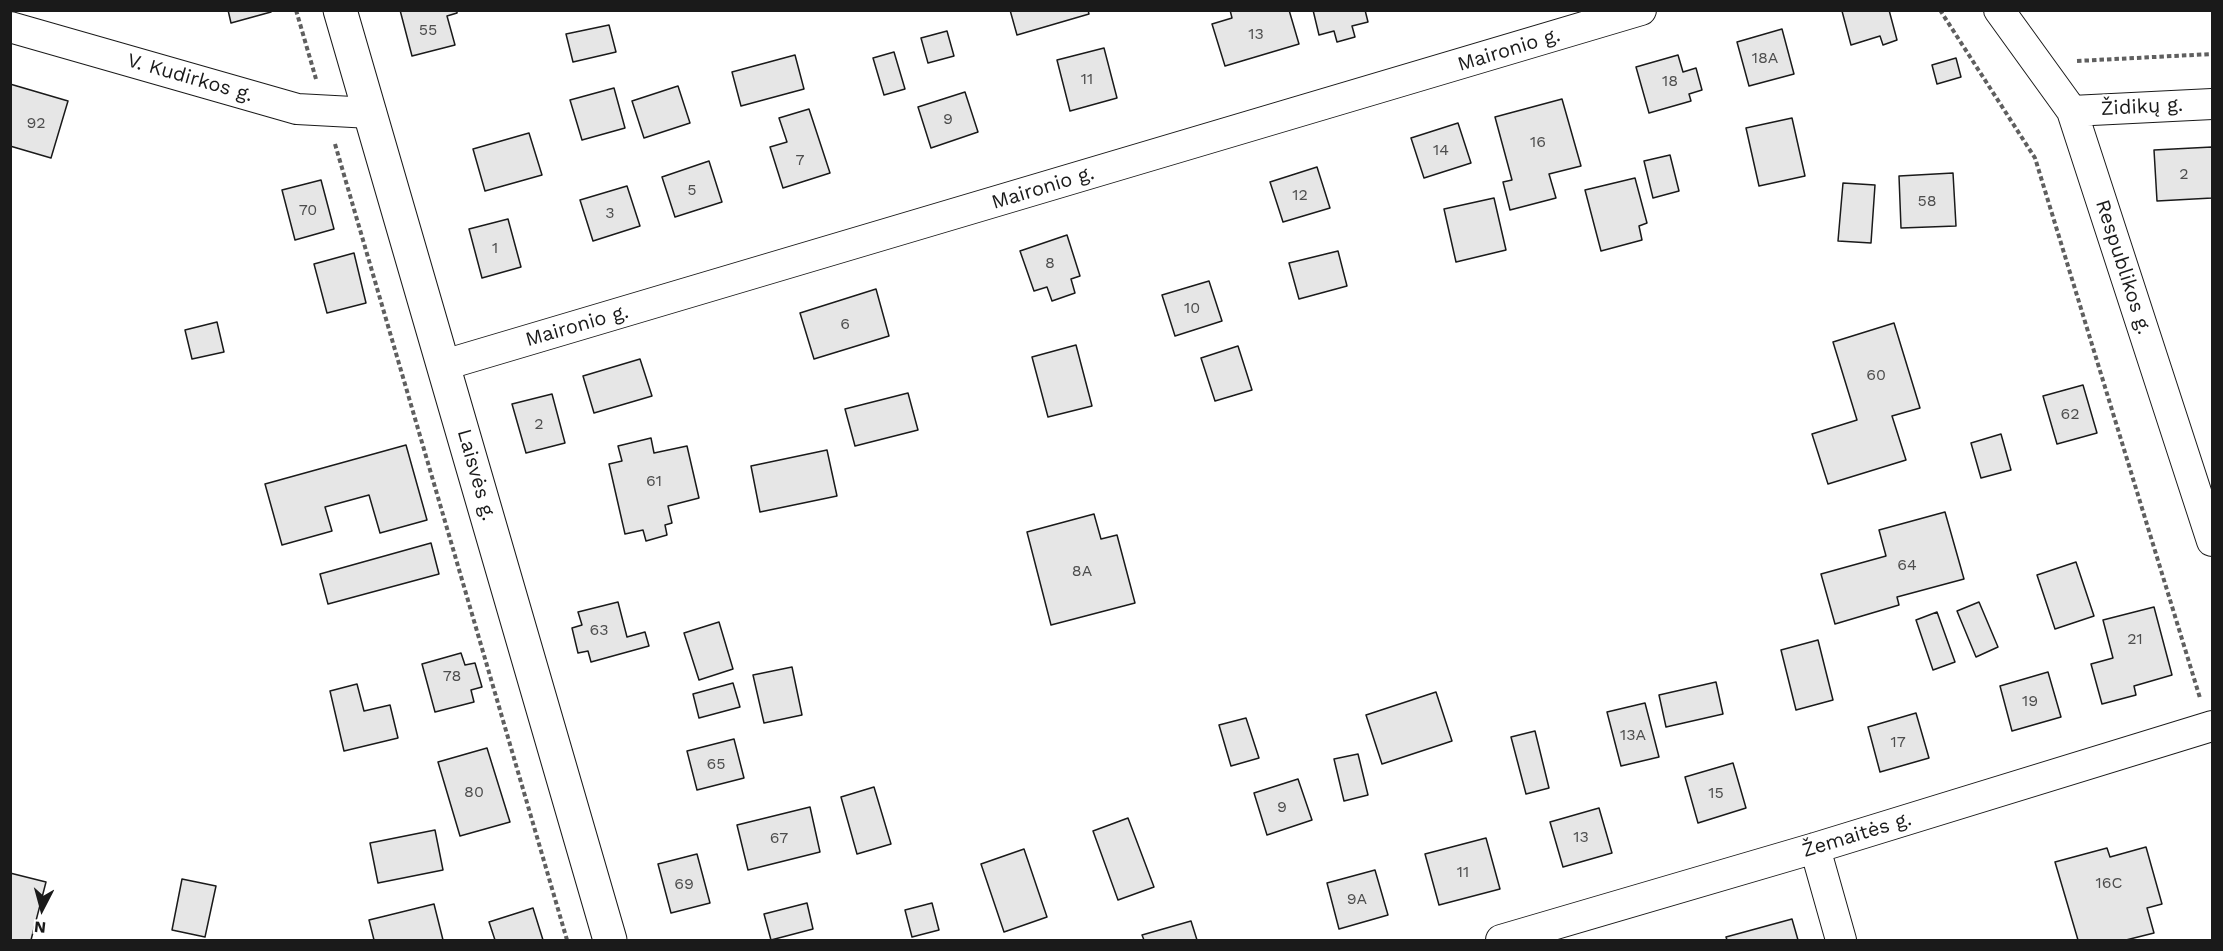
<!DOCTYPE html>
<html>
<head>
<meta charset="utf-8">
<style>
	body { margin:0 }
	#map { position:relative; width:2223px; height:951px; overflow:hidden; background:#fff; font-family:"Work Sans",sans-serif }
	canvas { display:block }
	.frame { position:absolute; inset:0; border:12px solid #1a1a1a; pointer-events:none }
	.north { position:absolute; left:12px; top:879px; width:60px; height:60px; -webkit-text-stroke:4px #fff; paint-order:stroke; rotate:186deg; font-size:16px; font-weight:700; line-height:24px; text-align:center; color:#1a1a1a }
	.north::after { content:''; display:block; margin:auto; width:21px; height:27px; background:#1a1a1a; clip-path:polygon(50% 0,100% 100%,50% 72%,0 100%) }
</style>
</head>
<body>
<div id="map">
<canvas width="2223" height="951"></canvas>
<div class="frame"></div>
<div class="north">N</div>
</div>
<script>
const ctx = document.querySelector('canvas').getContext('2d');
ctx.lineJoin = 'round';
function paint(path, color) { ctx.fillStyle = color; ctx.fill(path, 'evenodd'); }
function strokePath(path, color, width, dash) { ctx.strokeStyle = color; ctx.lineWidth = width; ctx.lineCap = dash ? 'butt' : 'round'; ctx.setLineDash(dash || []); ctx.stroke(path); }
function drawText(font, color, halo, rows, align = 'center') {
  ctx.font = font + ' "Work Sans",sans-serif'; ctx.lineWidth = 4.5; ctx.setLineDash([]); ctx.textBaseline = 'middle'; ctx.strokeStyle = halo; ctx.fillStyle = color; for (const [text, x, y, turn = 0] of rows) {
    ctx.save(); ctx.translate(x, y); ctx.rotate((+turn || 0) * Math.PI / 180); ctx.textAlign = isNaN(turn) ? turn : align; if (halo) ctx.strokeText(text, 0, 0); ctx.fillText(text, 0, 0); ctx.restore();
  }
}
const building = new Path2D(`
	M228,10H270L271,12L231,23Z
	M400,10H457V13L447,16L455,45L412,56Z
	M1010,10H1088L1089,14L1017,35Z
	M1230,10H1289L1299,44L1225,66L1212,24L1232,18Z
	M1313,10H1365L1368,22L1352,26L1355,37L1337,42L1334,31L1319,35Z
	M1889,10L1897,40L1883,45L1880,36L1851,45L1842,11Z
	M609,25L616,52L573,62L566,34Z
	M1782,29L1794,74L1749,86L1737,42Z
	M947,31L954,56L928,63L921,38Z
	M1104,48L1117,98L1070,111L1057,60Z
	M894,52L905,89L884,95L873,58Z
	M795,55L804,89L741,106L732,72Z
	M1678,55L1683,72L1696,68L1702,90L1689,94L1691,101L1649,113L1636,67Z
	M1956,58L1961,77L1937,84L1932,65Z
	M10,84L68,101L51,158L10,146Z
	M678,86L690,123L644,138L632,101Z
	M614,88L625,128L582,140L570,100Z
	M965,92L978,132L931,148L918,107Z
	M1562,99L1581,166L1549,174L1556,198L1510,210L1503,182L1512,180L1495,117Z
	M809,109L830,173L783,188L770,147L787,142L779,118Z
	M1792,118L1805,176L1759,186L1746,128Z
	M1458,123L1471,163L1424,178L1411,138Z
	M529,133L542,175L485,191L473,149Z
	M2212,147V198L2157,201L2154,150Z
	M1670,155L1679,191L1653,198L1644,161Z
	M709,161L722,202L675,217L662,177Z
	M1317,167L1330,208L1283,222L1270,182Z
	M1953,173L1956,226L1901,228L1899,176Z
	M1635,178L1647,223L1639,226L1642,240L1601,251L1585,190Z
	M321,180L334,229L295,240L282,190Z
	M1843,183L1875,185L1871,243L1838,241Z
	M627,186L640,226L593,241L580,200Z
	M1494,198L1506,250L1456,262L1444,209Z
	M508,219L521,267L482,278L469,229Z
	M1067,235L1080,276L1071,279L1075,293L1052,301L1047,287L1034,291L1020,251Z
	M1338,251L1347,286L1299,299L1289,263Z
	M354,253L366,303L327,313L314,264Z
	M1209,281L1222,321L1175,336L1162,295Z
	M876,289L889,336L814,359L800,313Z
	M217,322L224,352L192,359L185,330Z
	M1894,323L1920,408L1892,416L1906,460L1828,484L1812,434L1857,420L1833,342Z
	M1076,345L1092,406L1048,417L1032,357Z
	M1238,346L1252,390L1215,401L1201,358Z
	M640,359L652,396L594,413L583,376Z
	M2083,385L2097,433L2057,444L2043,396Z
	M908,393L918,430L855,446L845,409Z
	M552,394L565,443L526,453L512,404Z
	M2001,434L2011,470L1981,478L1971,443Z
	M651,438L654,453L687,446L699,498L668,506L672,523L665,525L667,535L646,541L643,530L625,534L609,464L622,461L618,446Z
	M406,445L427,520L380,533L369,495L325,507L332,531L282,545L265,484Z
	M827,450L837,496L760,512L751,466Z
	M1945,512L1964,579L1897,597L1899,605L1835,624L1821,574L1886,556L1879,530Z
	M1094,514L1101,539L1117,535L1135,603L1051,625L1027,532Z
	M431,543L439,574L328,604L320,574Z
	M2076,562L2094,616L2055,629L2037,575Z
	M618,602L627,637L645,632L649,646L591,662L588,651L578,653L572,628L582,625L578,612Z
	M1979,602L1998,647L1976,657L1957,611Z
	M2154,607L2172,675L2134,686L2136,695L2102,704L2091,664L2113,658L2103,620Z
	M1937,612L1955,662L1933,670L1916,620Z
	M719,622L733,669L699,680L684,633Z
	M1818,640L1833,700L1796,710L1781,650Z
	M461,653L465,665L475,663L482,687L471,690L474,702L435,712L422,664Z
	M792,667L802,715L764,723L753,675Z
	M2048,672L2061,717L2012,731L2000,686Z
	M1716,682L1723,714L1666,727L1659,695Z
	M733,683L740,707L699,718L693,694Z
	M357,684L364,711L390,705L398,738L344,751L330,691Z
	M1436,692L1452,741L1382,764L1366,715Z
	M1645,703L1659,757L1621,766L1607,712Z
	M1916,713L1929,758L1880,772L1868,727Z
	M1246,718L1259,758L1231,766L1219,725Z
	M1535,731L1549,788L1526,794L1511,737Z
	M734,739L744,778L697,790L687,751Z
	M487,748L510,822L460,836L438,762Z
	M1358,754L1368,795L1344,801L1334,759Z
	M1733,763L1746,808L1698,823L1685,777Z
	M1298,779L1312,820L1267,835L1254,793Z
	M874,787L891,844L857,854L841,797Z
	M810,807L820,852L748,870L737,825Z
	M1599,808L1612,853L1563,867L1550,822Z
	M1128,818L1154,887L1118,900L1093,831Z
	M435,830L443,870L378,883L370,843Z
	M1486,838L1500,889L1439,905L1425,854Z
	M2146,847L2162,904L2147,908L2154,933L2126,940H2078L2055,862L2107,848L2110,857Z
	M1024,849L1047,917L1004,932L981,864Z
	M697,854L710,903L671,913L658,864Z
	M1375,870L1388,915L1339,929L1327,883Z
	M10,873L46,882L31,940H10Z
	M182,879L216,886L205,937L172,930Z
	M807,903L813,929L771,940L764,914Z
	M932,903L939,930L912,937L905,910Z
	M434,904L443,940H374L369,920Z
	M533,908L543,940H495L489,922Z
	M1792,919L1798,940H1727L1726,937Z
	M1191,921L1197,940H1144L1142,935Z`);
const path = new Path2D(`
	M296,10L316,79
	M1940,10L2035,158L2200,698
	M2077,61L2212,54
	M335,144L567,940`);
const street = new Path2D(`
	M1999,10L2072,111L2212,541
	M10,27L297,109L371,113
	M2072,111L2212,104
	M444,365L1641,10
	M1815,848L1841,940
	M1501,940L1815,848L2212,726`);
const primary = new Path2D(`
	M340,10L610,940`);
const numberNames = [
	["55",428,30],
	["13",1256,34],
	["18A",1765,58],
	["11",1087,79],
	["18",1670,81],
	["9",948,119],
	["92",36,123],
	["16",1538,142],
	["14",1441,150],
	["7",800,160],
	["2",2184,174],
	["5",692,190],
	["12",1300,195],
	["58",1927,201],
	["70",308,210],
	["3",610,213],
	["1",495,248],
	["8",1050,263],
	["10",1192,308],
	["6",845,324],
	["60",1876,375],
	["62",2070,414],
	["2",539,424],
	["61",654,481],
	["64",1907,565],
	["8A",1082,571],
	["63",599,630],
	["21",2135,639],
	["78",452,676],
	["19",2030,701],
	["13A",1633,735],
	["17",1898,742],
	["65",716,764],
	["80",474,792],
	["15",1716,793],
	["9",1282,807],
	["13",1581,837],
	["67",779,838],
	["11",1463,872],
	["16C",2109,883],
	["69",684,884],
	["9A",1357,899]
];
const streetNames = [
	["Maironio g.",1509,50,-17],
	["V. Kudirkos g.",190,78,16],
	["Židikų g.",2142,107,-3],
	["Maironio g.",1043,188,-17],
	["Respublikos g.",2123,267,72],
	["Maironio g.",577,326,-16],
	["Laisvės g.",476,475,74],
	["Žemaitės g.",1857,835,-17]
];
paint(building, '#e6e6e6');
strokePath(building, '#1a1a1a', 1.5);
strokePath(street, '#1a1a1a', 32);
strokePath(primary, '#1a1a1a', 35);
strokePath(path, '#5f5f5f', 4, [4.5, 3]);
strokePath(street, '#fff', 30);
strokePath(primary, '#fff', 33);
drawText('16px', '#4d4d4d', null, numberNames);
drawText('20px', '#1a1a1a', '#fff', streetNames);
</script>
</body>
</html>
